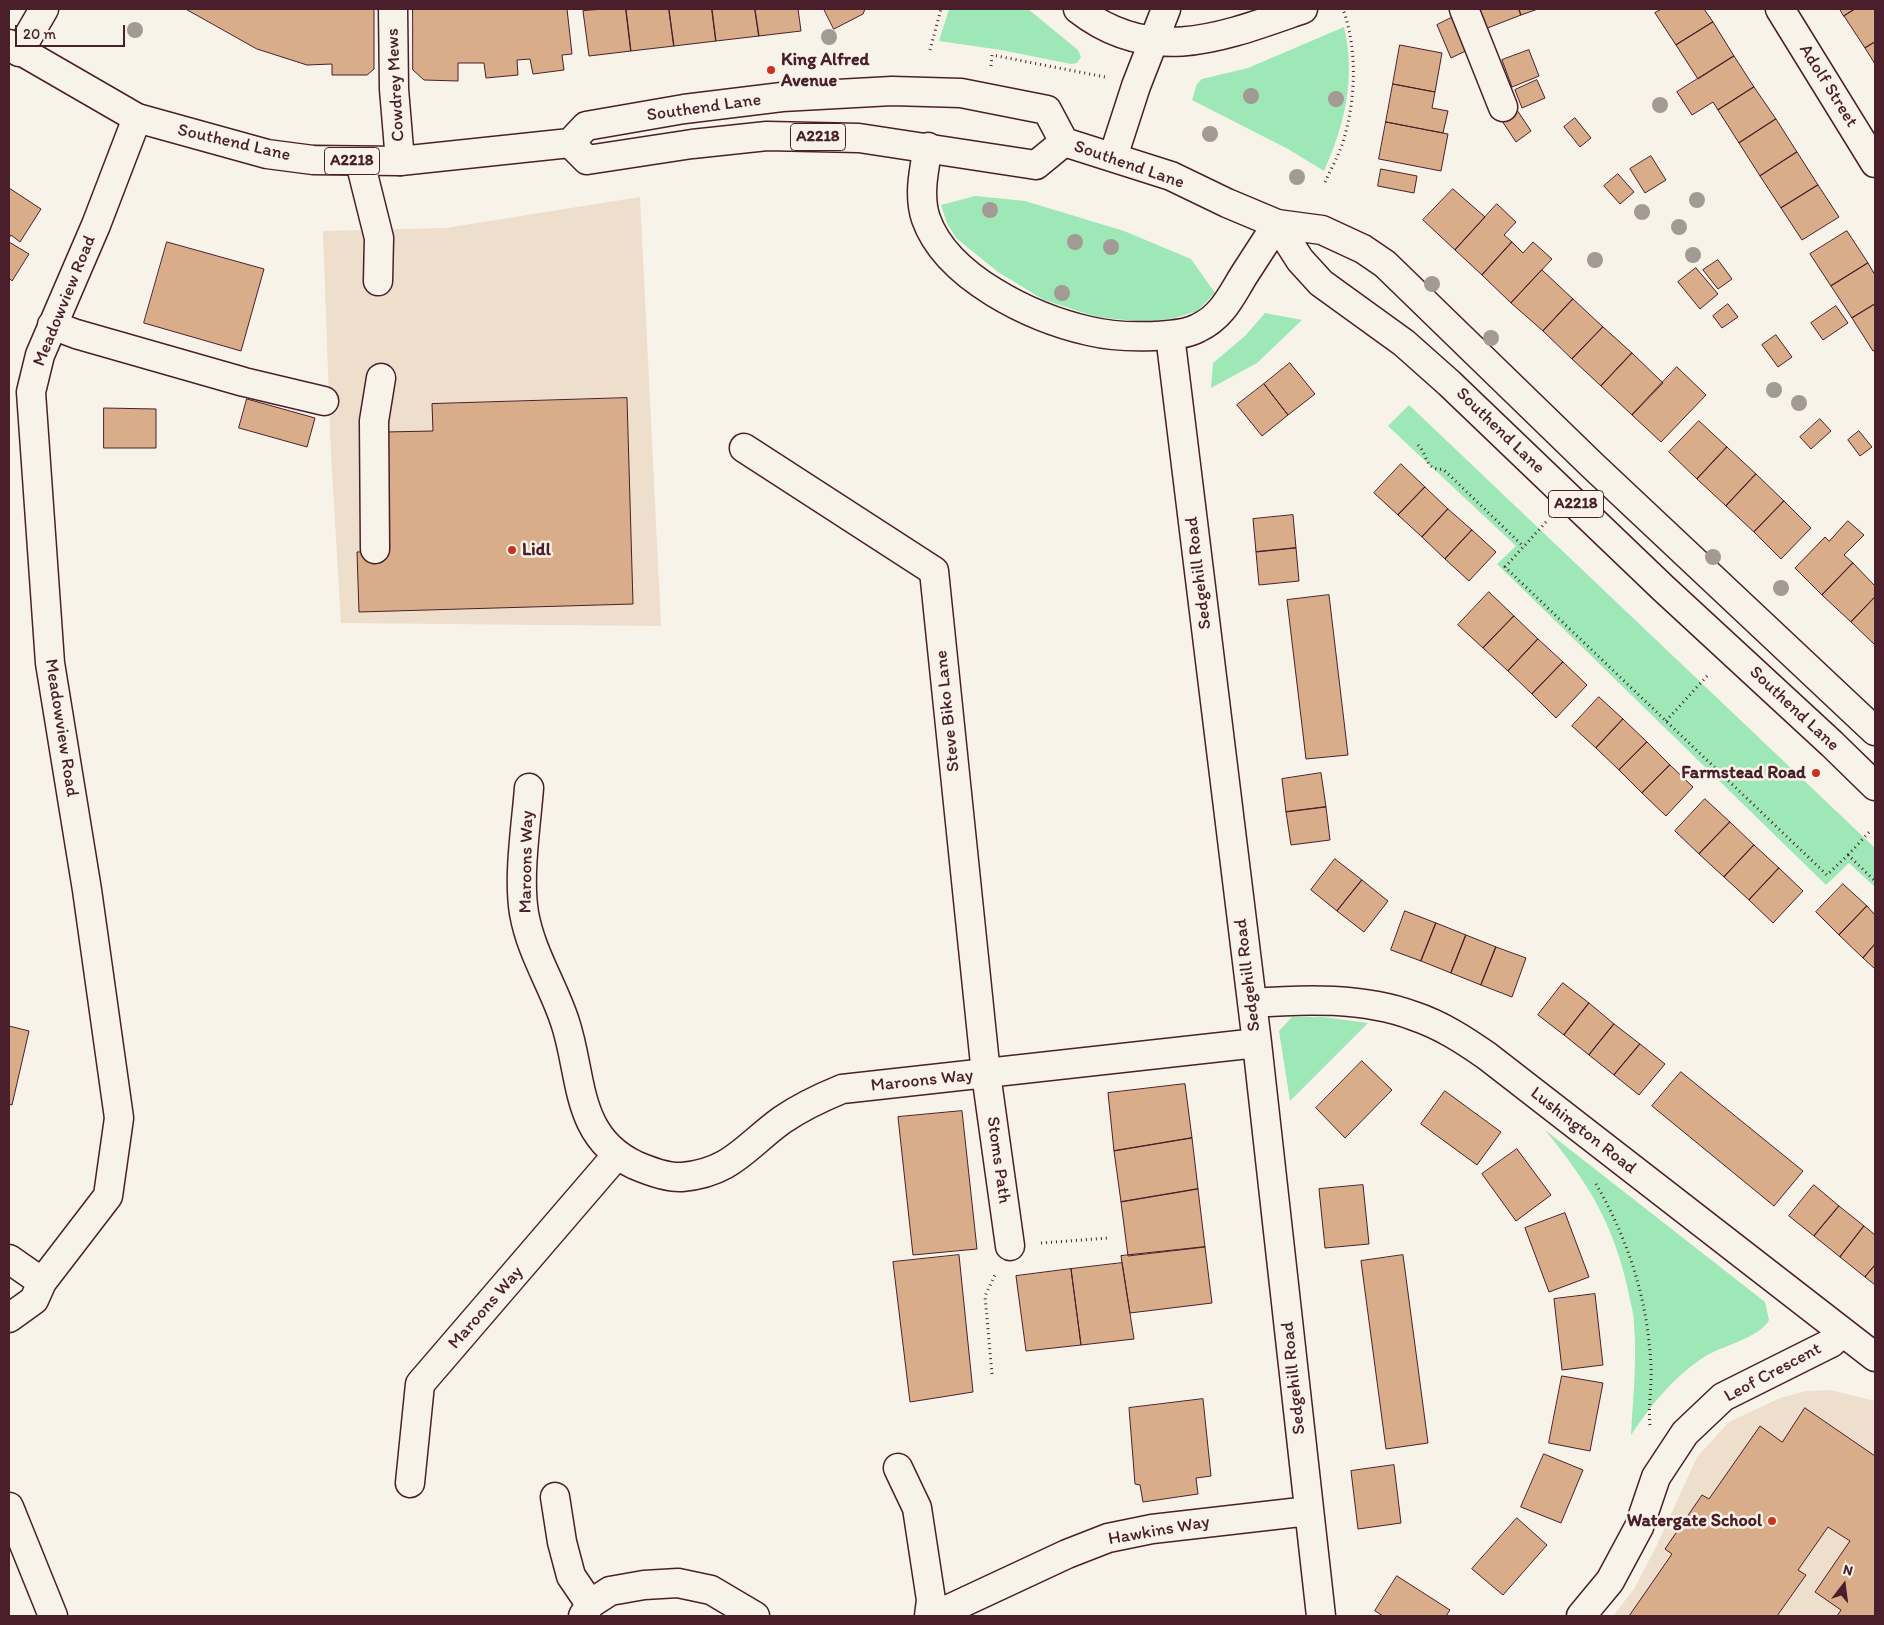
<!DOCTYPE html>
<html>
<head>
<meta charset="utf-8">
<style>
	body { margin:0 }
	#map { position:relative; width:1884px; height:1625px; overflow:hidden; background:#f7f3e8; font-family:Itim,sans-serif }
	canvas { display:block }
	.frame { position:absolute; inset:0; border:10px solid #4a1f2b; pointer-events:none }
	.north { position:absolute; left:1819px; top:1560px; width:50px; height:50px; -webkit-text-stroke:4px #f7f3e8; paint-order:stroke; rotate:15deg; font-size:14px; font-weight:700; line-height:20px; text-align:center; color:#4a1f2b }
	.north::after { content:''; display:block; margin:auto; width:18px; height:22px; background:#4a1f2b; clip-path:polygon(50% 0,100% 100%,50% 72%,0 100%) }
	.scale { position:absolute; left:15px; top:25px; width:110px; height:22px; box-sizing:border-box; border:2px solid #4a1f2b; border-top:0; padding-left:6px; font-size:15px; line-height:18px; white-space:nowrap; color:#4a1f2b; -webkit-text-stroke:4px #f7f3e8; paint-order:stroke }
</style>
</head>
<body>
<div id="map">
<canvas width="1884" height="1625"></canvas>
<div class="frame"></div>
<div class="north">N</div>
<div class="scale">20 m</div>
</div>
<script>
const ctx = document.querySelector('canvas').getContext('2d');
ctx.lineJoin = 'round';
function paint(path, color) { ctx.fillStyle = color; ctx.fill(path, 'evenodd'); }
function strokePath(path, color, width, dash) { ctx.strokeStyle = color; ctx.lineWidth = width; ctx.lineCap = dash ? 'butt' : 'round'; ctx.setLineDash(dash || []); ctx.stroke(path); }
function drawText(font, color, halo, rows, align = 'center') {
  ctx.font = font + ' Itim,sans-serif'; ctx.lineWidth = 5; ctx.setLineDash([]); ctx.textBaseline = 'middle'; ctx.strokeStyle = halo; ctx.fillStyle = color; for (const [text, x, y, turn = 0] of rows) {
    ctx.save(); ctx.translate(x, y); ctx.rotate((+turn || 0) * Math.PI / 180); ctx.textAlign = isNaN(turn) ? turn : align; if (halo) ctx.strokeText(text, 0, 0); ctx.fillText(text, 0, 0); ctx.restore();
  }
}
const built = new Path2D(`
	M640,197L661,626L341,623L331,455L323,231L446,228Z
	M1830,1390L1875,1401V1616H1613L1634,1589L1656,1547L1697,1457L1729,1422L1780,1398L1806,1391Z`);
const green = new Path2D(`
	M949,9H1028L1078,50L1081,57L1077,63L1071,64L1001,50L939,41Z
	M1344,27C1356,78 1345,124 1324,171L1288,149L1192,100L1197,84L1202,79L1248,68Z
	M975,196L1025,201L1124,231L1191,259L1215,293L1197,311L1175,318L1145,322L1097,317L1044,300L998,272L956,238L947,223L941,205Z
	M1265,313L1302,320L1257,363L1211,388L1213,363L1245,336Z
	M1409,405L1875,848V887L1849,863L1826,885L1497,564L1516,546L1388,426Z
	M1292,1017H1323L1368,1023L1290,1101L1279,1031Z
	M1545,1130L1765,1302L1769,1320C1759,1339 1719,1346 1701,1359C1671,1380 1651,1405 1631,1435C1633,1398 1637,1361 1634,1324C1634,1313 1630,1301 1628,1290C1613,1222 1588,1183 1545,1130Z`);
const building = new Path2D(`
	M186,9H374V69L367,75H332V64L307,65L257,49Z
	M413,9H567L572,54L562,55L564,70L533,74L530,59L517,60L518,75L486,78L484,63H458V81L424,80L413,70Z
	M605,9H626L631,51L589,56L583,11Z
	M626,9H669L674,46L631,51Z
	M669,9H712L716,41L674,46Z
	M712,9H755L759,36L716,41Z
	M755,9H798L801,31L759,36Z
	M824,9H865L863,14L834,29Z
	M1478,9H1519L1521,15L1485,29Z
	M1519,9H1538L1521,15Z
	M1662,9H1704L1713,22L1676,45L1655,13Z
	M1840,9H1855L1844,16Z
	M1855,9H1875V42L1865,48L1844,16Z
	M1459,14L1474,47L1451,58L1437,25Z
	M1713,22L1734,56L1698,79L1676,45Z
	M1875,42V64L1865,48Z
	M1400,45L1442,53L1435,92L1393,84Z
	M1529,50L1539,76L1512,87L1502,60Z
	M1734,56L1754,87L1718,110L1713,102L1692,115L1677,92Z
	M1537,80L1545,98L1522,108L1515,90Z
	M1393,84L1435,92L1432,108L1448,111L1443,133L1386,122Z
	M1754,87L1776,119L1739,143L1718,110Z
	M1517,110L1531,131L1516,142L1502,121Z
	M1575,118L1591,138L1580,147L1564,127Z
	M1776,119L1797,152L1760,176L1739,143Z
	M1386,122L1448,134L1441,171L1379,159Z
	M1797,152L1818,185L1781,208L1760,176Z
	M1651,156L1666,180L1645,193L1630,169Z
	M1381,169L1417,176L1414,193L1378,186Z
	M1618,174L1634,192L1620,204L1604,186Z
	M1818,185L1839,217L1802,240L1781,208Z
	M9,188L41,209L20,242L11,235L9,238Z
	M1453,189L1485,217L1455,250L1423,220Z
	M1497,204L1516,222L1504,235L1512,242L1482,275L1455,250Z
	M1847,231L1868,263L1831,286L1810,254Z
	M9,242L29,254L12,281L9,278Z
	M167,242L264,269L241,351L144,323Z
	M1512,242L1523,253L1533,242L1552,259L1511,303L1482,275Z
	M1718,260L1732,279L1718,289L1703,270Z
	M1868,263L1875,275V304L1852,318L1831,286Z
	M1696,268L1718,294L1700,309L1678,282Z
	M1542,270L1573,299L1543,331L1511,303Z
	M1573,299L1603,327L1572,359L1543,331Z
	M1728,304L1738,317L1722,328L1713,316Z
	M1875,304V350L1873,351L1852,318Z
	M1836,306L1848,323L1823,340L1811,323Z
	M1603,327L1632,353L1601,386L1572,359Z
	M1776,335L1792,357L1778,367L1762,345Z
	M1632,353L1663,383L1632,415L1601,386Z
	M1290,363L1315,394L1288,415L1264,384Z
	M1677,367L1706,395L1661,442L1632,415Z
	M1264,384L1288,415L1262,436L1237,405Z
	M627,398L633,604L359,612L357,552L389,551L385,432L433,431L432,404Z
	M247,399L315,418L307,447L239,428Z
	M104,408L156,409V448H104Z
	M1820,419L1831,431L1811,449L1800,437Z
	M1699,421L1727,447L1697,479L1669,452Z
	M1859,431L1872,447L1860,456L1848,440Z
	M1727,447L1756,474L1726,506L1697,479Z
	M1401,464L1425,487L1398,515L1374,493Z
	M1756,474L1784,501L1754,532L1726,506Z
	M1425,487L1448,509L1422,537L1398,515Z
	M1784,501L1811,528L1781,559L1754,532Z
	M1448,509L1472,530L1445,559L1422,537Z
	M1293,515L1296,548L1256,552L1253,519Z
	M1848,521L1864,535L1844,555L1853,563L1822,595L1795,568L1825,537L1829,541Z
	M1472,530L1496,552L1469,581L1445,559Z
	M1296,548L1299,581L1259,585L1256,552Z
	M1853,563L1875,586V597L1851,622L1822,595Z
	M1489,592L1514,616L1483,648L1458,625Z
	M1329,595L1348,755L1306,759L1287,600Z
	M1875,597V645L1851,622Z
	M1514,616L1538,639L1508,671L1483,648Z
	M1538,639L1563,662L1532,694L1508,671Z
	M1563,662L1587,685L1556,718L1532,694Z
	M1599,697L1623,719L1596,748L1572,726Z
	M1623,719L1647,742L1619,770L1596,748Z
	M1647,742L1670,765L1642,793L1619,770Z
	M1670,765L1693,787L1666,816L1642,793Z
	M1321,773L1326,807L1286,812L1282,779Z
	M1705,799L1730,822L1699,854L1675,831Z
	M1326,807L1330,840L1291,845L1286,812Z
	M1730,822L1754,845L1724,877L1699,854Z
	M1754,845L1779,868L1749,900L1724,877Z
	M1335,859L1362,880L1337,911L1311,890Z
	M1779,868L1803,891L1773,923L1749,900Z
	M1362,880L1388,901L1364,932L1337,911Z
	M1843,884L1867,906L1839,935L1816,912Z
	M1867,906L1875,915V944L1863,958L1839,935Z
	M1405,911L1436,923L1421,961L1391,950Z
	M1436,923L1466,935L1451,973L1421,961Z
	M1466,935L1496,947L1481,985L1451,973Z
	M1875,944V969L1863,958Z
	M1496,947L1526,958L1512,997L1481,985Z
	M1563,983L1589,1003L1564,1035L1538,1015Z
	M1589,1003L1614,1024L1589,1055L1564,1035Z
	M1614,1024L1640,1044L1614,1075L1589,1055Z
	M9,1026L29,1031L12,1105L9,1104Z
	M1640,1044L1665,1064L1639,1095L1614,1075Z
	M1362,1061L1392,1090L1345,1138L1316,1108Z
	M1681,1072L1803,1171L1774,1206L1652,1106Z
	M1185,1084L1192,1138L1114,1151L1108,1093Z
	M1445,1091L1501,1132L1477,1165L1421,1124Z
	M962,1111L977,1249L913,1255L898,1117Z
	M1192,1138L1198,1189L1121,1202L1114,1151Z
	M1517,1149L1551,1195L1516,1221L1482,1174Z
	M1363,1185L1369,1244L1325,1248L1319,1189Z
	M1814,1185L1839,1206L1814,1236L1789,1216Z
	M1198,1189L1205,1247L1128,1256L1121,1202Z
	M1839,1206L1864,1226L1840,1257L1814,1236Z
	M1565,1213L1589,1277L1549,1292L1525,1228Z
	M1864,1226L1875,1235V1265L1865,1277L1840,1257Z
	M1205,1247L1212,1303L1130,1313L1121,1256Z
	M959,1255L973,1392L910,1402L893,1262Z
	M1403,1255L1428,1443L1386,1449L1361,1261Z
	M1122,1263L1134,1339L1081,1345L1071,1269Z
	M1875,1265V1285L1865,1277Z
	M1071,1269L1081,1345L1026,1351L1016,1276Z
	M1595,1294L1603,1365L1562,1370L1554,1299Z
	M1562,1376L1603,1383L1590,1451L1549,1443Z
	M1203,1399L1211,1476L1196,1478L1198,1494L1143,1502L1140,1485L1135,1484L1129,1408Z
	M1805,1408L1875,1456V1616H1837L1841,1610L1815,1592L1850,1541L1828,1527L1798,1570L1806,1575L1777,1616H1629L1672,1554L1665,1549L1702,1495L1709,1499L1760,1426L1782,1442Z
	M1544,1454L1583,1470L1561,1523L1521,1507Z
	M1394,1465L1401,1523L1358,1529L1351,1471Z
	M1517,1518L1547,1545L1503,1595L1472,1569Z
	M1397,1576L1450,1610L1446,1616H1383L1375,1611Z`);
const path = new Path2D(`
	M930,50L941,9
	M991,66L992,55L1105,77
	M1325,182C1332,167 1341,151 1345,135C1356,95 1357,48 1343,9
	M1418,445C1428,455 1425,471 1443,469L1524,547
	M1546,522L1505,567L1827,875L1848,855L1875,881
	M1666,721L1708,675
	M1848,855L1871,830
	M1596,1184C1629,1241 1648,1301 1651,1367C1652,1386 1648,1406 1650,1425
	M1041,1243L1108,1238
	M992,1374L985,1296L995,1275`);
const minor = new Path2D(`
	M393,9L394,89L400,161
	M1078,9C1152,67 1225,36 1303,9
	M1464,9L1503,107
	M1780,9L1875,163
	M19,52L44,9
	M928,147C924,170 918,196 926,219C947,278 1032,318 1089,331C1110,336 1132,337 1154,336C1168,335 1185,335 1198,328C1222,317 1231,296 1244,275C1255,258 1266,241 1277,224
	M1113,157L1136,86L1166,9
	M360,162L379,238L378,281
	M52,325L76,334L244,382L324,401
	M1170,335L1257,1043L1321,1616
	M744,448L934,571L986,1074L1010,1246
	M375,549L374,421L381,378
	M529,788C526,826 518,876 524,913C531,953 553,985 565,1022C583,1076 574,1136 635,1165C649,1171 667,1178 682,1177C731,1173 746,1146 782,1120C801,1107 820,1098 842,1089L1257,1043
	M1252,1003C1304,999 1364,997 1414,1016C1441,1025 1464,1040 1487,1056L1875,1357
	M9,1259L42,1282
	M9,1318L34,1300L42,1282L108,1196L119,1118L87,890L50,663L31,392L40,355L96,225L137,118
	M898,1468L917,1508L931,1600L929,1616
	M410,1483L420,1384L616,1156
	M555,1497L562,1542L571,1576L590,1604L583,1616
	M9,1507L53,1616
	M590,1604L610,1591L644,1585L678,1583L711,1590L755,1616
	M934,1616L1067,1554L1108,1538L1152,1529L1309,1511
	M1581,1616L1610,1581L1639,1527L1656,1477L1685,1433L1723,1397L1831,1343L1842,1332`);
const major = new Path2D(`
	M9,44L137,118L267,154L313,160L400,161L570,143L586,126L684,109L782,97L892,91L961,93L1047,110L1064,142L1171,176L1227,203L1277,224L1322,230L1363,249L1385,264L1592,465L1875,731
	M570,143L587,160L692,144L767,136L859,138L1036,165L1064,142
	M1277,224L1300,260L1321,283L1404,343L1449,383L1663,588L1832,744L1875,786`);
const trees = [
	[135,30],
	[829,37],
	[1251,96],
	[1336,99],
	[1660,105],
	[1210,134],
	[1297,177],
	[1697,200],
	[990,210],
	[1642,212],
	[1679,227],
	[1075,242],
	[1111,247],
	[1693,255],
	[1595,260],
	[1432,284],
	[1062,293],
	[1491,338],
	[1774,390],
	[1799,403],
	[1713,557],
	[1781,588]
];
const markers = [
	[771,70,5,"#c8321e"],
	[512,550,5,"#c8321e"],
	[1816,773,5,"#c8321e"],
	[1772,1521,5,"#c8321e"]
];
const shields = [
	[818,137,55],
	[352,161,55],
	[1576,504,55]
];
const shieldNames = [
	["A2218",818,137],
	["A2218",352,161],
	["A2218",1576,504]
];
const poiNames = [
	["King Alfred",781,60],
	["Avenue",781,81],
	["Lidl",522,550],
	["Farmstead Road",1806,773,"right"],
	["Watergate School",1762,1521,"right"]
];
const streetNames = [
	["Cowdrey Mews",396,85,-93],
	["Adolf Street",1828,86,58],
	["Southend Lane",704,108,-8],
	["Southend Lane",234,143,13],
	["Southend Lane",1129,165,19],
	["Meadowview Road",65,301,-68],
	["Southend Lane",1500,431,44],
	["Sedgehill Road",1199,573,-97],
	["Southend Lane",1794,709,43],
	["Steve Biko Lane",948,711,-96],
	["Meadowview Road",61,728,81],
	["Maroons Way",527,862,-89],
	["Sedgehill Road",1248,975,-97],
	["Maroons Way",922,1081,-6],
	["Lushington Road",1583,1131,38],
	["Stoms Path",998,1160,82],
	["Maroons Way",486,1308,-49],
	["Leof Crescent",1773,1373,-28],
	["Sedgehill Road",1294,1378,-96],
	["Hawkins Way",1159,1531,-10]
];
paint(built, '#eedecc');
paint(green, '#9ee7b6');
paint(building, '#d9ad8a');
strokePath(building, '#4a1f2b', 1);
strokePath(minor, '#4a1f2b', 31);
strokePath(major, '#4a1f2b', 31);
strokePath(path, '#4a1f2b', 3, [1, 4]);
strokePath(minor, '#f7f3e8', 28);
strokePath(major, '#f7f3e8', 28);
ctx.fillStyle = '#a39a93';
for (const [x, y] of trees) { ctx.beginPath(); ctx.arc(x, y, 8, 0, 2 * Math.PI); ctx.fill(); }
for (const [x, y, r, color] of markers) { const dot = new Path2D(); dot.arc(x, y, r, 0, 2 * Math.PI); ctx.fillStyle = color; ctx.fill(dot); strokePath(dot, '#f7f3e8', 2); }
for (const [x, y, w] of shields) { const box = new Path2D(); box.roundRect(x - w / 2, y - 13.5, w, 27, 4); ctx.fillStyle = '#f7f3e8'; ctx.fill(box); strokePath(box, '#4a1f2b', 1); }
drawText('bold 16px', '#4a1f2b', null, shieldNames);
drawText('bold 18px', '#4a1f2b', '#f7f3e8', poiNames, 'left');
drawText('18px', '#4a1f2b', '#f7f3e8', streetNames);
</script>
</body>
</html>
